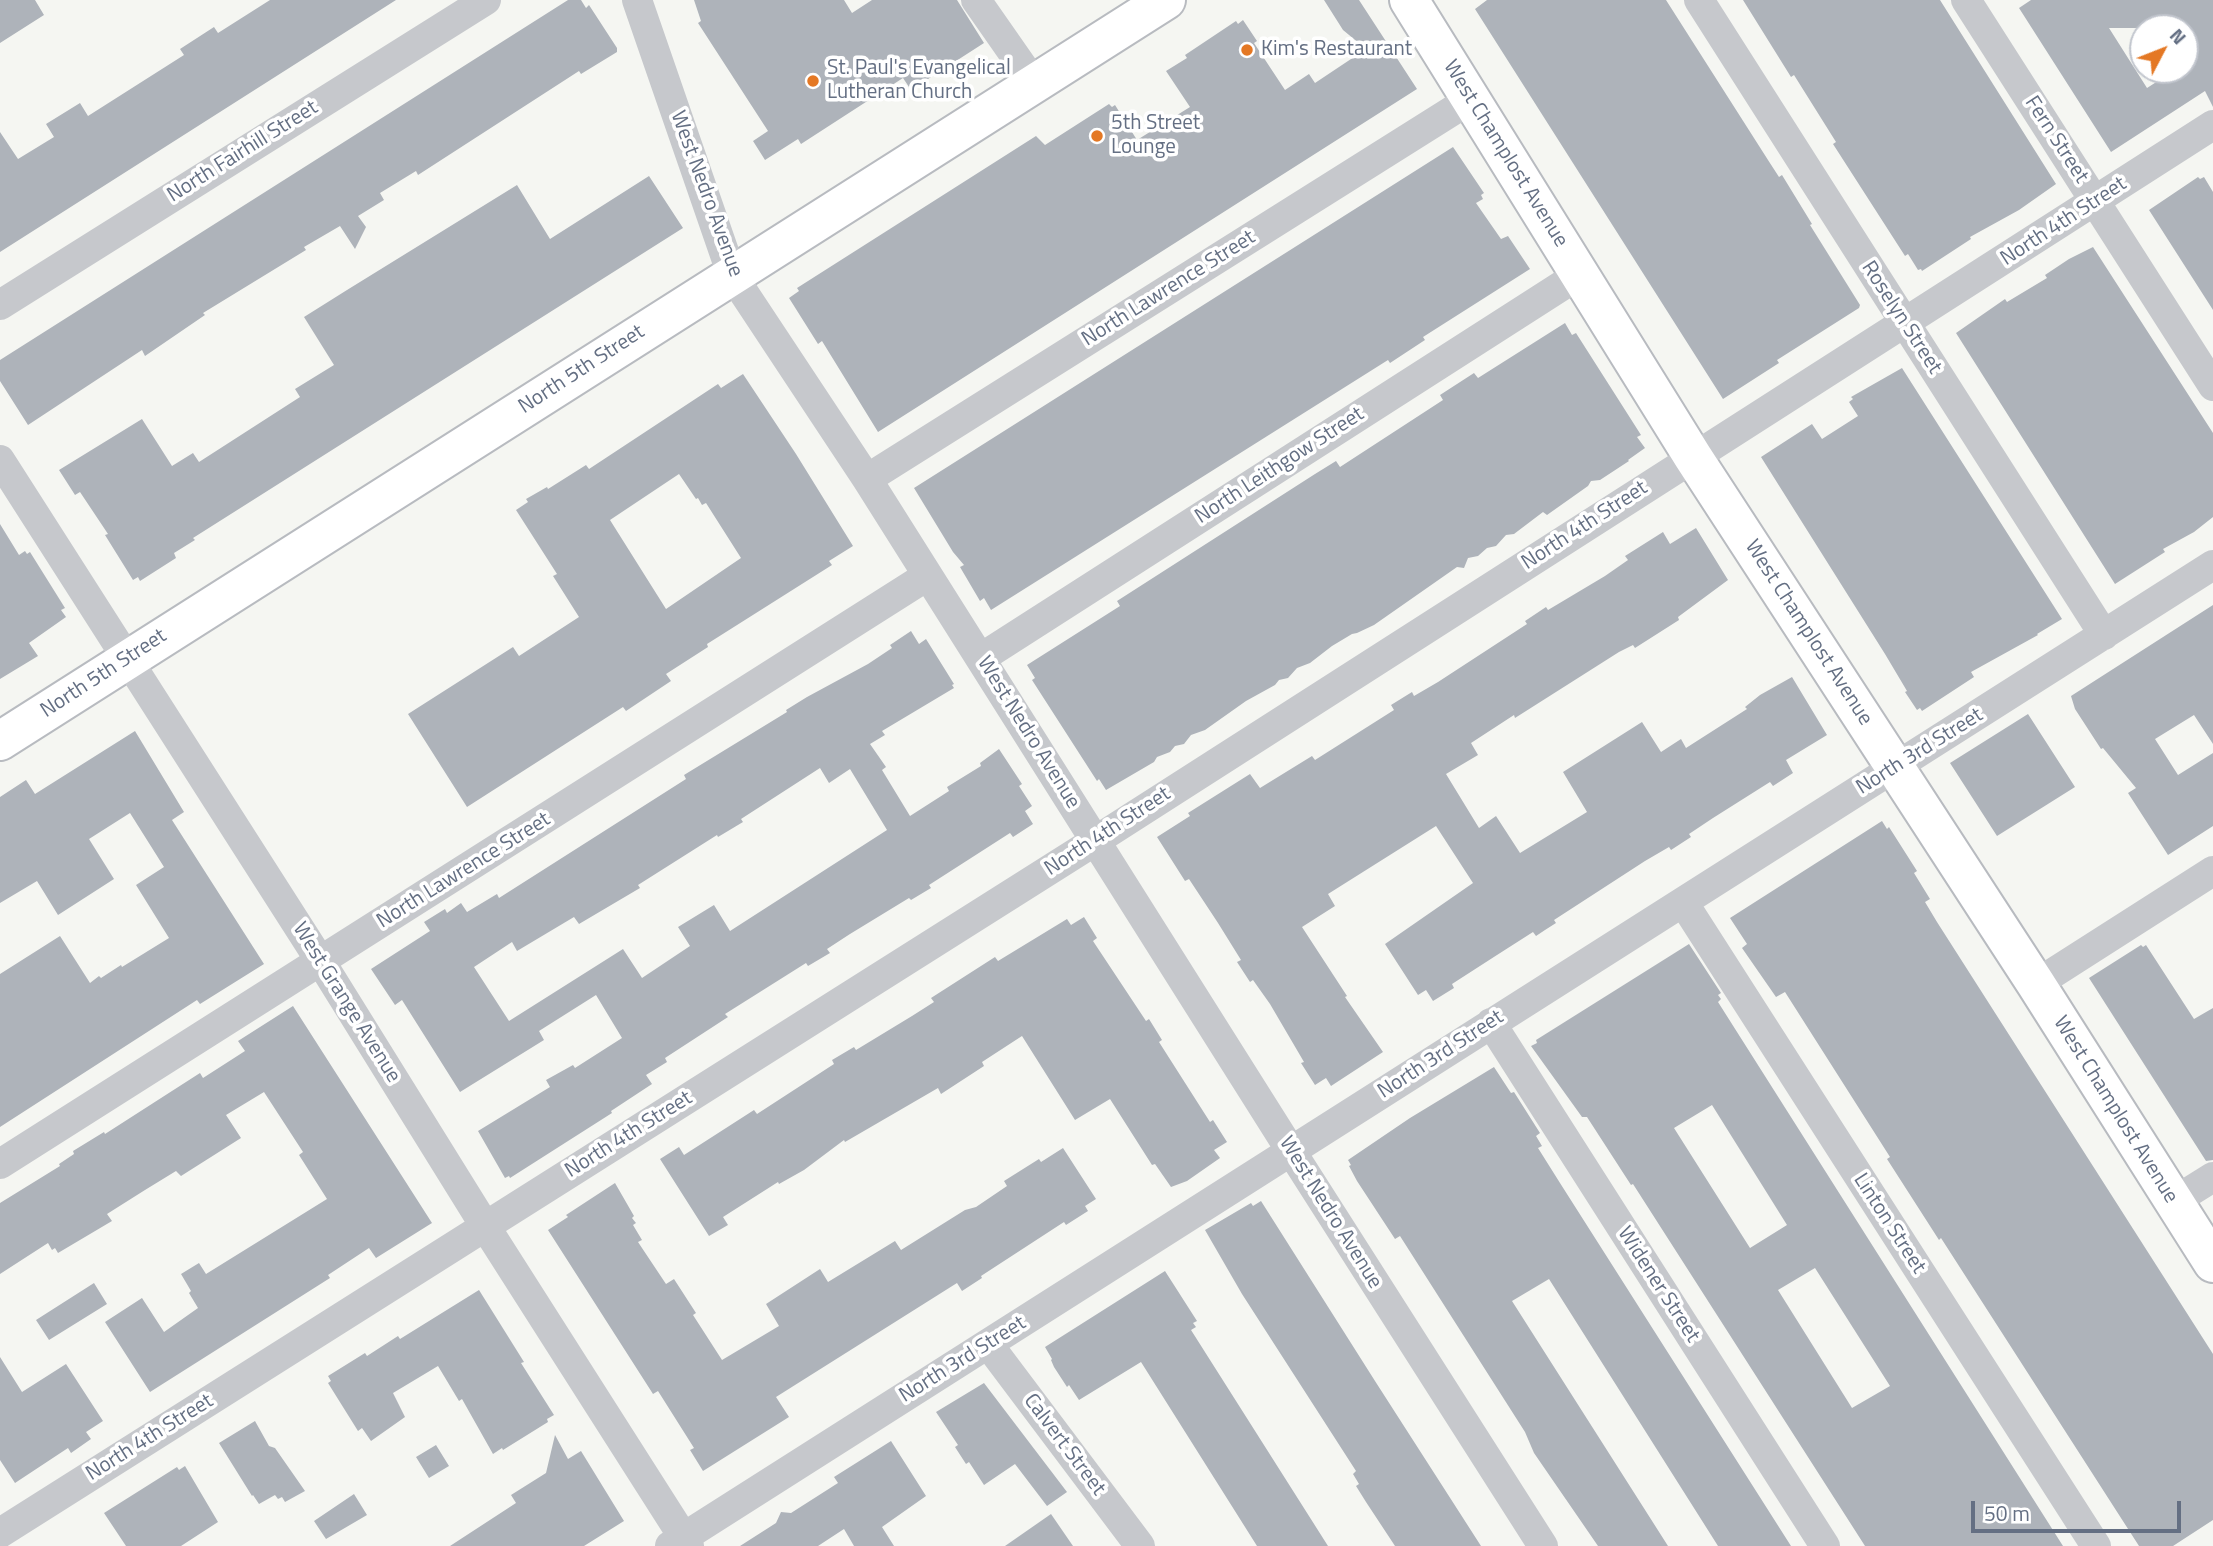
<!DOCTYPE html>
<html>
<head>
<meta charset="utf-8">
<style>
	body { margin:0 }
	#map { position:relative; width:2213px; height:1546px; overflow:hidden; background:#f5f6f2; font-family:"Titillium Web",sans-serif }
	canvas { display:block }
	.north { position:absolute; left:2129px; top:14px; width:70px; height:70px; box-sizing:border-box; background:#fff; border:2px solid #c1c5cd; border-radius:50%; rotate:48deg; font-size:19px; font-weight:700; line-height:28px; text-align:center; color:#646f83 }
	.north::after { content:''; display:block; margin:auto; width:24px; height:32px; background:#e47824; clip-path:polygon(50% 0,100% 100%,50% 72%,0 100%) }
	.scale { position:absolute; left:1971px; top:1501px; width:210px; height:32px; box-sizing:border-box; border:4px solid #646f83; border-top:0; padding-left:9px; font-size:21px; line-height:24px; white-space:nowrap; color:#646f83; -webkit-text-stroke:5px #fff; paint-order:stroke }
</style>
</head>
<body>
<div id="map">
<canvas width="2213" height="1546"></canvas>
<div class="north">N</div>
<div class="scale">50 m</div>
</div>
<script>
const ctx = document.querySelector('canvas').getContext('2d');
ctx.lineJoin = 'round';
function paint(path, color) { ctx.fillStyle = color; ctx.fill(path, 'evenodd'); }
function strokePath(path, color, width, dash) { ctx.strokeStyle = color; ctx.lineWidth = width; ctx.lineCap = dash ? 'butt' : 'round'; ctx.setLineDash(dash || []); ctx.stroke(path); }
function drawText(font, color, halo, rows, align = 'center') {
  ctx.font = font + ' "Titillium Web",sans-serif'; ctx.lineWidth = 7; ctx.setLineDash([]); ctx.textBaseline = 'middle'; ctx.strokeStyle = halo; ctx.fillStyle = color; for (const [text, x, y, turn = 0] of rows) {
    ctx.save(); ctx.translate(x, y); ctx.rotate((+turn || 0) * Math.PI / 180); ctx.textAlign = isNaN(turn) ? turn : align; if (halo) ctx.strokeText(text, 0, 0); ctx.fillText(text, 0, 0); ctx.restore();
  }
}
const building = new Path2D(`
	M0,0H35L44,15L0,43Z
	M270,0H396L0,252V132L18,159L54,137L46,124L80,103L88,116L184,55L180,49L214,27L218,33Z
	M568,0H581L586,8L589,5L617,48V52L581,74L579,71L418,175L416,171L380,193L384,200L358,216L366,227L355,249L340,226L304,247L306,250L203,313L205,315L145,356L142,350L28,425L0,381V360Z
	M694,0H844L852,13L872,0H957L984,43L911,90L903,78L801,144L798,139L765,160L753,141L768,131L698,23L701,21Z
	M1324,0H1359L1417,89L878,432L822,341L818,344L789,298L799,291L797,288L1036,136L1045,145L1109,104L1112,107L1115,105L1137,140L1190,107L1166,71L1187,58L1185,55L1236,21L1238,24L1243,20L1257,41L1254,43L1285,90L1309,74L1315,83L1366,49L1343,30Z
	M1487,0H1666L1768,160L1779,177L1782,175L1812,224L1810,225L1860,305L1859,308L1777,360L1779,363L1723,399L1475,9Z
	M1743,0H1940L2056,184L2019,210L1970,237L1971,239L1922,271L1921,269L1918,270L1908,254L1905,256L1833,144L1836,142L1794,75L1791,77Z
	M2031,0H2213V107L2205,91L2111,152L2019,8ZM2169,23L2172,28H2185V53L2189,61L2185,64V70H2175L2147,88L2109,28H2161Z
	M1453,147L1484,193L1481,195L1483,199L1476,203L1501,239L1508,236L1530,269L1423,337L1425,340L1390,363L1388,360L991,610L984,598L980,601L960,567L964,565L953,552L914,488Z
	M649,176L683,228L193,538L195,540L174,553L176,558L140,581L138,577L133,580L105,535L108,534L80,492L75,495L59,470L142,419L172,466L193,453L199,462L300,397L295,389L334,365L304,317L347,290L517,185L550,239Z
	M2198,177L2200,179L2204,177L2213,192V310L2149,210Z
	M2093,247L2213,433V517L2194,532L2163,549L2165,552L2115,584L1956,333L2005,299L2007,302L2047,278L2045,275L2069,259Z
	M1565,323L1572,335L1576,333L1641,435L1637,437L1645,448L1628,460L1629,461L1600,480L1591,481L1588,486L1547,515L1543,512L1514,534L1506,535L1496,546L1487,548L1478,556L1468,558L1464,568L1457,567L1374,625L1357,633L1352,634L1332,646L1310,663L1297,668L1288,678L1279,680L1275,685L1246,701L1205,730L1191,735L1184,744L1175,746L1170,752L1157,757L1154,762L1106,790L1099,779L1097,781L1032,680L1035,678L1027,665L1120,606L1117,601L1315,474L1336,461L1340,467L1443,400L1440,395L1474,373L1478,378Z
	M1902,368L2062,619L2037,634L2038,635L1971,672L1974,677L1922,711L1920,708L1917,710L1905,692L1907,691L1885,654L1761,457L1812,424L1822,439L1858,416L1849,402L1853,399L1851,397Z
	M743,374L796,454L853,546L829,561L832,565L707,644L708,647L666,674L671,681L626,711L623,707L467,807L408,714L513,647L519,656L579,617L553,576L557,574L516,510L528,502L526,499L547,487L548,489L586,465L589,469L718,384L721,388ZM679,474L696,499L698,498L702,505L706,503L741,558L666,609L610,520Z
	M0,524L19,555L25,551L27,554L30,552L65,608L61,610L66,617L29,643L38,656L0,679Z
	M1696,528L1728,580L1678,617L1679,620L1635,648L1633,645L1619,652L1515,718L1514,715L1471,743L1478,755L1446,774L1479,828L1496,816L1520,853L1587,812L1563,772L1642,722L1661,752L1681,739L1686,748L1747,709L1745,707L1760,695L1792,677L1827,735L1786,760L1793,773L1773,786L1770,782L1713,818L1689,834L1691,837L1671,850L1669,847L1645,861L1554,920L1556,923L1545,930L1536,936L1533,932L1497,955L1452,984L1454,988L1433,1001L1426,990L1418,995L1385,944L1473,883L1436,826L1328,894L1335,906L1302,927L1347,996L1345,997L1383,1052L1331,1086L1326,1078L1315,1085L1301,1063L1304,1062L1270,1004L1253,980L1250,982L1237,962L1241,960L1218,923L1189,879L1185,881L1157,837L1190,816L1188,813L1250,774L1260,788L1312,756L1315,760L1394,710L1391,705L1412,692L1414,696L1438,682L1527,624L1525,621L1546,607L1548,610L1605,576L1628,560L1625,556L1663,532L1670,544Z
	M2213,605V744L2194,715L2155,739L2178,775L2213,753V826L2168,855L2128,793L2136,788L2103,748L2101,749L2075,709L2071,696Z
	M911,631L919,644L926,639L954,684L952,685L954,688L882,731L885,735L870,744L886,767L882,770L910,816L949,791L947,787L981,766L980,763L999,749L1022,784L1019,786L1032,806L1025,811L1033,824L1013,837L1010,833L929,885L931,888L911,900L909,898L850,934L827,949L830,953L808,966L806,963L725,1014L728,1017L665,1058L667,1062L646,1075L652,1084L611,1111L612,1113L510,1178L509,1176L505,1178L478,1131L550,1087L546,1080L573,1065L575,1068L622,1038L596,995L539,1031L544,1040L460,1092L402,1000L395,1005L371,969L430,931L424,922L445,909L447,913L461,903L467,912L497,894L499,898L686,779L684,775L787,712L786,710L807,697L868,664L892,648L890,645ZM820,768L829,783L850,769L887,830L730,931L714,905L678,927L690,946L642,978L623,949L509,1021L474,967L512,942L517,951L574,917L579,924L640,888L638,885L717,835L718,837L743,822L741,819Z
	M2028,714L2075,787L1997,836L1950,763Z
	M135,731L184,812L172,820L264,964L200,1004L197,1000L0,1127V974L60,936L90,983L99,976L101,978L121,965L122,967L169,938L136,885L164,867L130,813L89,839L114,879L58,915L37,881L0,903V797L26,780L35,794Z
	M1882,821L1887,829L1889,827L1917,871L1914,873L1930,899L1925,902L1937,922L2213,1354V1520L2173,1546H2139L1941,1238L1939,1240L1887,1159L1890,1157L1785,992L1776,997L1742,948L1747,944L1730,918Z
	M1084,917L1097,938L1093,941L1146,1021L1149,1019L1162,1040L1159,1042L1210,1122L1213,1120L1227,1142L1214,1150L1220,1158L1187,1181L1171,1187L1155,1164L1152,1165L1110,1099L1075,1120L1022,1036L982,1062L984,1066L941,1094L938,1088L845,1142L844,1140L804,1170L779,1184L778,1182L723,1217L728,1225L709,1236L660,1159L679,1147L684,1155L754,1110L757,1114L834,1064L832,1060L854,1047L856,1050L912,1016L934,1002L931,998L995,957L998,961L1067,919L1071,925Z
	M1689,944L1721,993L1718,995L1721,999L1718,1002L2063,1546H1865L1633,1184L1631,1185L1587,1117H1582L1531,1046L1537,1043L1536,1040ZM1712,1105L1787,1225L1750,1248L1674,1128ZM1815,1268L1890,1386L1852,1408L1778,1290Z
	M2141,945L2143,947L2146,945L2194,1019L2213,1008V1160L2206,1161L2089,978Z
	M293,1006L432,1223L376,1258L369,1248L328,1275L330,1278L150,1392L105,1322L142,1298L164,1332L198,1308L189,1293L191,1291L181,1274L199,1263L206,1274L327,1199L299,1155L303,1152L264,1092L226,1115L241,1138L181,1176L176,1171L145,1190L107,1214L112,1221L58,1253L55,1248L52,1250L48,1243L0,1274V1203L60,1166L59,1164L74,1154L73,1151L104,1132L105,1134L200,1073L203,1078L245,1051L238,1041Z
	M1494,1067L1511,1093L1514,1092L1540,1133L1536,1136L1542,1146L1538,1148L1560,1183L1791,1546H1718L1549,1279L1512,1301L1668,1546H1598L1534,1453L1525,1432L1400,1236L1395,1239L1357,1181L1349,1166L1351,1165L1348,1160L1410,1118Z
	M1063,1148L1096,1199L1085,1206L1088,1211L1066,1225L1064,1222L981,1276L982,1278L962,1291L957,1283L776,1397L789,1417L703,1471L690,1450L694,1448L658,1391L653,1394L548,1230L568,1217L566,1215L615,1183L634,1216L632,1218L636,1223L633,1225L642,1240L638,1242L666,1284L674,1279L696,1313L693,1315L722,1360L779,1326L766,1304L820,1269L828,1282L895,1241L901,1250L965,1210L976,1207L1007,1186L1004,1181L1039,1159L1041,1162Z
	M1261,1201L1375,1381L1481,1546H1395L1366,1502L1356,1486L1359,1484L1353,1474L1356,1471L1242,1294L1205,1230L1251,1203L1253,1206Z
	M1165,1271L1197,1321L1193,1323L1196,1327L1191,1330L1328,1546H1257L1141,1362L1079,1400L1069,1385L1067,1387L1054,1367L1051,1360L1052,1359L1045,1347Z
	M94,1283L107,1304L49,1340L36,1320Z
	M479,1290L524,1362L521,1363L554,1415L547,1419L548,1422L503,1450L502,1448L493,1454L462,1399L459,1401L438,1366L393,1393L405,1417L371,1441L362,1428L358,1431L328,1383L331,1381L328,1376L365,1353L367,1356L398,1336L400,1339Z
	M0,1357L22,1392L66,1364L103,1421L86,1432L91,1439L71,1453L68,1448L15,1483L0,1460Z
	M984,1383L1067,1492L1047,1506L1015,1464L984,1485L969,1462L966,1464L955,1447L958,1445L936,1412Z
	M255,1421L269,1446L275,1448L305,1491L285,1502L282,1497L278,1499L275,1495L259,1504L253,1495L252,1496L219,1443Z
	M555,1435L568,1459L581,1451L624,1521L584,1546H450L516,1503L511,1495L546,1473Z
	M891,1441L926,1496L882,1527L894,1546H854L844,1529L818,1546H740L776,1523L781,1512L791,1513L838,1483L834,1477Z
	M436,1445L449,1466L429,1478L416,1457Z
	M185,1466L218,1522L181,1546H126L104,1513L177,1467L179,1470Z
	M354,1494L367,1515L326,1539L314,1521Z
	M1051,1514L1073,1546H1005Z`);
const street = new Path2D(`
	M637,0L732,275L867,479L1291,1151L1543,1546
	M976,0L1034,83
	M1699,0L2104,635
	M1966,0L2213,386
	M0,305L486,0
	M0,460L321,962L485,1226L689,1546
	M867,479L1471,99
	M981,658L1580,274
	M1683,902L2096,1546
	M2036,984L2213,871
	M1491,1023L1825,1546
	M0,1164L927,576
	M2173,1202L2213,1177
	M988,1344L1140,1546
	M0,1533L1095,841L2213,125
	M670,1546L2213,565`);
const secondary = new Path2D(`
	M1409,0L1693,457L2036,984L2213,1263
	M0,741L1166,0`);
const markers = [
	[1247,50,7,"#e47824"],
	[813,81,7,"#e47824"],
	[1097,136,7,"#e47824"]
];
const poiNames = [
	["Kim's Restaurant",1261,50],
	["St. Paul's Evangelical",827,69],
	["Lutheran Church",827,93],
	["5th Street",1111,124],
	["Lounge",1111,148]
];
const streetNames = [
	["Fern Street",2056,140,57],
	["North Fairhill Street",243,152,-32],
	["West Champlost Avenue",1505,154,58],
	["West Nedro Avenue",706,194,70],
	["North 4th Street",2064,222,-33],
	["North Lawrence Street",1169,289,-32],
	["Roselyn Street",1901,318,57],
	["North 5th Street",582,370,-33],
	["North Leithgow Street",1280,466,-33],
	["North 4th Street",1585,526,-33],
	["West Champlost Avenue",1808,633,57],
	["North 5th Street",104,674,-33],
	["West Nedro Avenue",1028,733,58],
	["North 3rd Street",1920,752,-32],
	["North 4th Street",1108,832,-33],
	["North Lawrence Street",464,871,-32],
	["West Grange Avenue",346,1003,58],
	["North 3rd Street",1441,1055,-33],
	["West Champlost Avenue",2115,1110,58],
	["North 4th Street",629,1135,-32],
	["West Nedro Avenue",1330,1213,58],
	["Linton Street",1889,1224,57],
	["Widener Street",1658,1285,57],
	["North 3rd Street",963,1360,-32],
	["North 4th Street",150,1438,-32],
	["Calvert Street",1064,1445,53]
];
paint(building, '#aeb3ba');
strokePath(secondary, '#b8bbc0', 42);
strokePath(street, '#c6c8cc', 30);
strokePath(secondary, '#fff', 38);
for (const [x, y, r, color] of markers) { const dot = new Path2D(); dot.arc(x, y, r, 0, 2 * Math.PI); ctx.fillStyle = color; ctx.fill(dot); strokePath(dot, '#fff', 2.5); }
drawText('21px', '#646f83', '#fff', poiNames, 'left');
drawText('21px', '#646f83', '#fff', streetNames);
</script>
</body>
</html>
